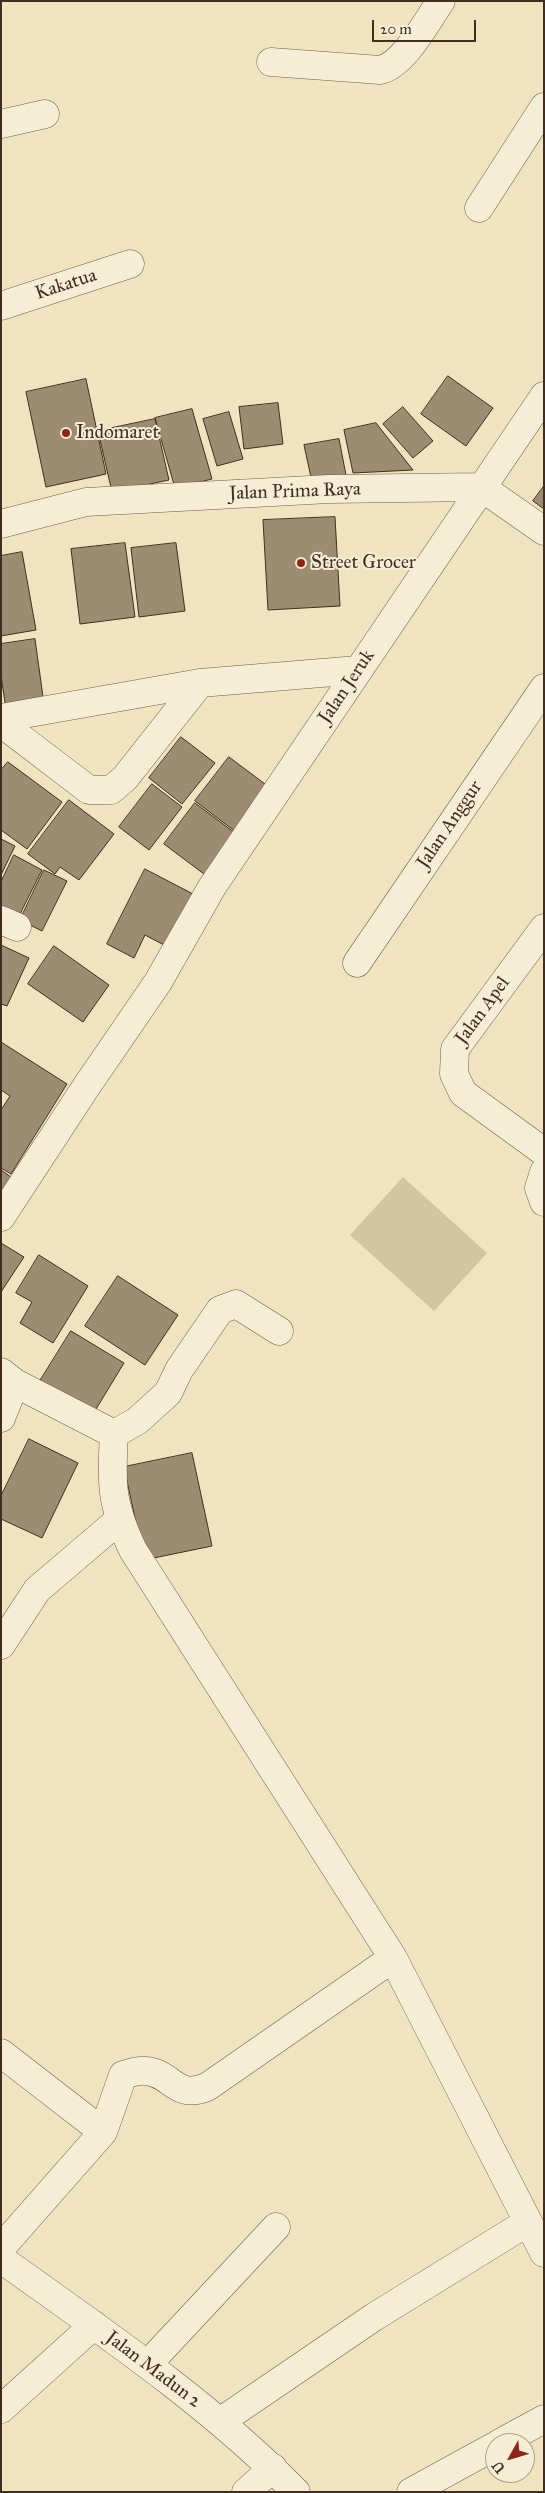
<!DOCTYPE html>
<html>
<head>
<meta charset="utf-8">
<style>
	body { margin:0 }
	#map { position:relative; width:545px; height:2493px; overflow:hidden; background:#f0e4c0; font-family:"IM FELL Great Primer",serif }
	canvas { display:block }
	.frame { position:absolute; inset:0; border:2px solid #422e1e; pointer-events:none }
	.north { position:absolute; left:485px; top:2433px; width:50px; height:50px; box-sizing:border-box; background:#f5edd6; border:1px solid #ada18c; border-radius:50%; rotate:231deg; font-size:14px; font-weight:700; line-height:20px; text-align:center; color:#422e1e }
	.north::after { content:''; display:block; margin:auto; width:18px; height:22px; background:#8f2418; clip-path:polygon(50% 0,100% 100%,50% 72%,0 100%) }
	.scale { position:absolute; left:372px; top:20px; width:104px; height:22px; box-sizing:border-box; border:2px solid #422e1e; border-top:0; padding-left:6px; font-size:15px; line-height:18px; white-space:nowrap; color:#422e1e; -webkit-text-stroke:4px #f5edd6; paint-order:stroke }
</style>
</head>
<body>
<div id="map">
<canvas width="545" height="2493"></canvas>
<div class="frame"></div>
<div class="north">U</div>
<div class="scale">20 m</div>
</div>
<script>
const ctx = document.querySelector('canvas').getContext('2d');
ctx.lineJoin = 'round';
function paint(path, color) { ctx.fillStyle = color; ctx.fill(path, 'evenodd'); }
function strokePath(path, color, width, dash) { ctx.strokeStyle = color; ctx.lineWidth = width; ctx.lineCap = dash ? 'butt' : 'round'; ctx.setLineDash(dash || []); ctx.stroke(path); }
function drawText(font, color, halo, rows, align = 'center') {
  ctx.font = font + ' "IM FELL Great Primer",serif'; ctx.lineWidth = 4; ctx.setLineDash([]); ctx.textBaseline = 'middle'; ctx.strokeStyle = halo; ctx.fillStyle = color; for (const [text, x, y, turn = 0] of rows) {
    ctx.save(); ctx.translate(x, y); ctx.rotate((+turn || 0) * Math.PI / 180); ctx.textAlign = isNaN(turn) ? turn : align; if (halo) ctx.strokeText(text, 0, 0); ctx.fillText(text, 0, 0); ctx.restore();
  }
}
const green = new Path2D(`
	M403,1177L487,1253L434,1311L350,1235Z`);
const building = new Path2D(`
	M448,376L493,408L466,446L421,414Z
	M86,379L106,474L46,487L26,392Z
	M278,403L283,444L244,449L239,407Z
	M403,407L433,441L413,458L383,424Z
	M192,409L212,479L175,488L155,418Z
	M229,412L243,459L217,466L203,419Z
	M155,419L169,480L112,492L98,431Z
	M376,423L413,470L353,473L344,430Z
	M339,439L346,475L312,482L304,445Z
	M544,486V509L533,501Z
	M335,517L340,606L268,610L263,520Z
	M125,543L135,617L80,624L71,549Z
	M176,543L185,611L139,617L131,548Z
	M22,552L36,630L1,636V556Z
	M35,639L44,704L6,709L1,676V644Z
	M181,737L215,763L182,804L149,778Z
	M229,757L269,787L236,832L195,801Z
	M8,762L62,802L27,849L1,830V770Z
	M152,784L182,807L149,850L119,827Z
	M69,800L114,834L79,880L60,867L55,874L28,854Z
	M195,803L239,836L208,877L164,844Z
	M1,839L15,846L1,875Z
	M14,855L42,870L17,920L1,912V882Z
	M145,869L193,894L166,946L145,935L134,958L107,944Z
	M44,870L67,881L42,931L20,920Z
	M1,945L29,958L7,1006L1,1004Z
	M54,946L109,985L83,1022L28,984Z
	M1,1042L67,1084L11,1174L1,1168V1110L10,1096L1,1090Z
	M1,1170L11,1177L1,1192Z
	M1,1243L24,1257L1,1292Z
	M39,1255L88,1286L53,1343L20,1323L32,1302L16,1293Z
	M118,1276L178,1315L145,1365L85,1326Z
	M71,1331L124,1363L93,1414L40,1381Z
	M29,1439L78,1463L42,1538L1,1519V1496Z
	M192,1453L212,1546L144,1560L124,1467Z`);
const minor = new Path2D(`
	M271,62L380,70C404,65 427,21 441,1
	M1,124L45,114
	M479,208L544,107
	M1,306L130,264
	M481,487L544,531
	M1,524L86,502L329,489L481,487
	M1,718L200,683L358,670
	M1,723L89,790H111L125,778L200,683
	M1,920L17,927
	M544,928L455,1049L454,1074L463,1093L544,1152
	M357,963L544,688
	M544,1172L539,1188L544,1202
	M1,1217L86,1087L158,982L212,887L544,396
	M1,1372L15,1383L114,1434C111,1484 111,1504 133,1550L393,1958L544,2253
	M1,1418L15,1383
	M114,1434L137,1421L168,1393L179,1370L220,1310L236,1304L279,1331
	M1,1645L37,1590L119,1520
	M1,2053L103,2132
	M1,2248L103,2132L123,2075C131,2073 138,2070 146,2071C172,2073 175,2100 207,2087L393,1958
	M1,2259C103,2332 207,2402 296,2492
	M148,2364L276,2227
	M1,2409L94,2325
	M221,2421L374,2317L528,2222
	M500,2443L544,2419
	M246,2492L273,2468
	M411,2492L495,2446`);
const markers = [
	[66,433,5,"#8f2418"],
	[301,563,5,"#8f2418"]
];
const streetNames = [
	["Kakatua",66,285,-18],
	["Jalan Prima Raya",295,492,-2],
	["Jalan Jeruk",347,687,-56],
	["Jalan Anggur",450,825,-56],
	["Jalan Apel",483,1011,-54],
	["Jalan Madun 2",153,2370,37]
];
const poiNames = [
	["Indomaret",76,433],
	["Street Grocer",311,563]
];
paint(green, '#d2c5a4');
paint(building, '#9c8d72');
strokePath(building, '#422e1e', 1);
strokePath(minor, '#6e5c46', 29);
strokePath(minor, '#f5edd6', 28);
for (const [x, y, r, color] of markers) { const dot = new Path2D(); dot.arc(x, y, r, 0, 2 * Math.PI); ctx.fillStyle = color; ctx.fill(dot); strokePath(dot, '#f5edd6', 2); }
drawText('19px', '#422e1e', '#f5edd6', streetNames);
drawText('19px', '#422e1e', '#f5edd6', poiNames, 'left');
</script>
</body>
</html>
